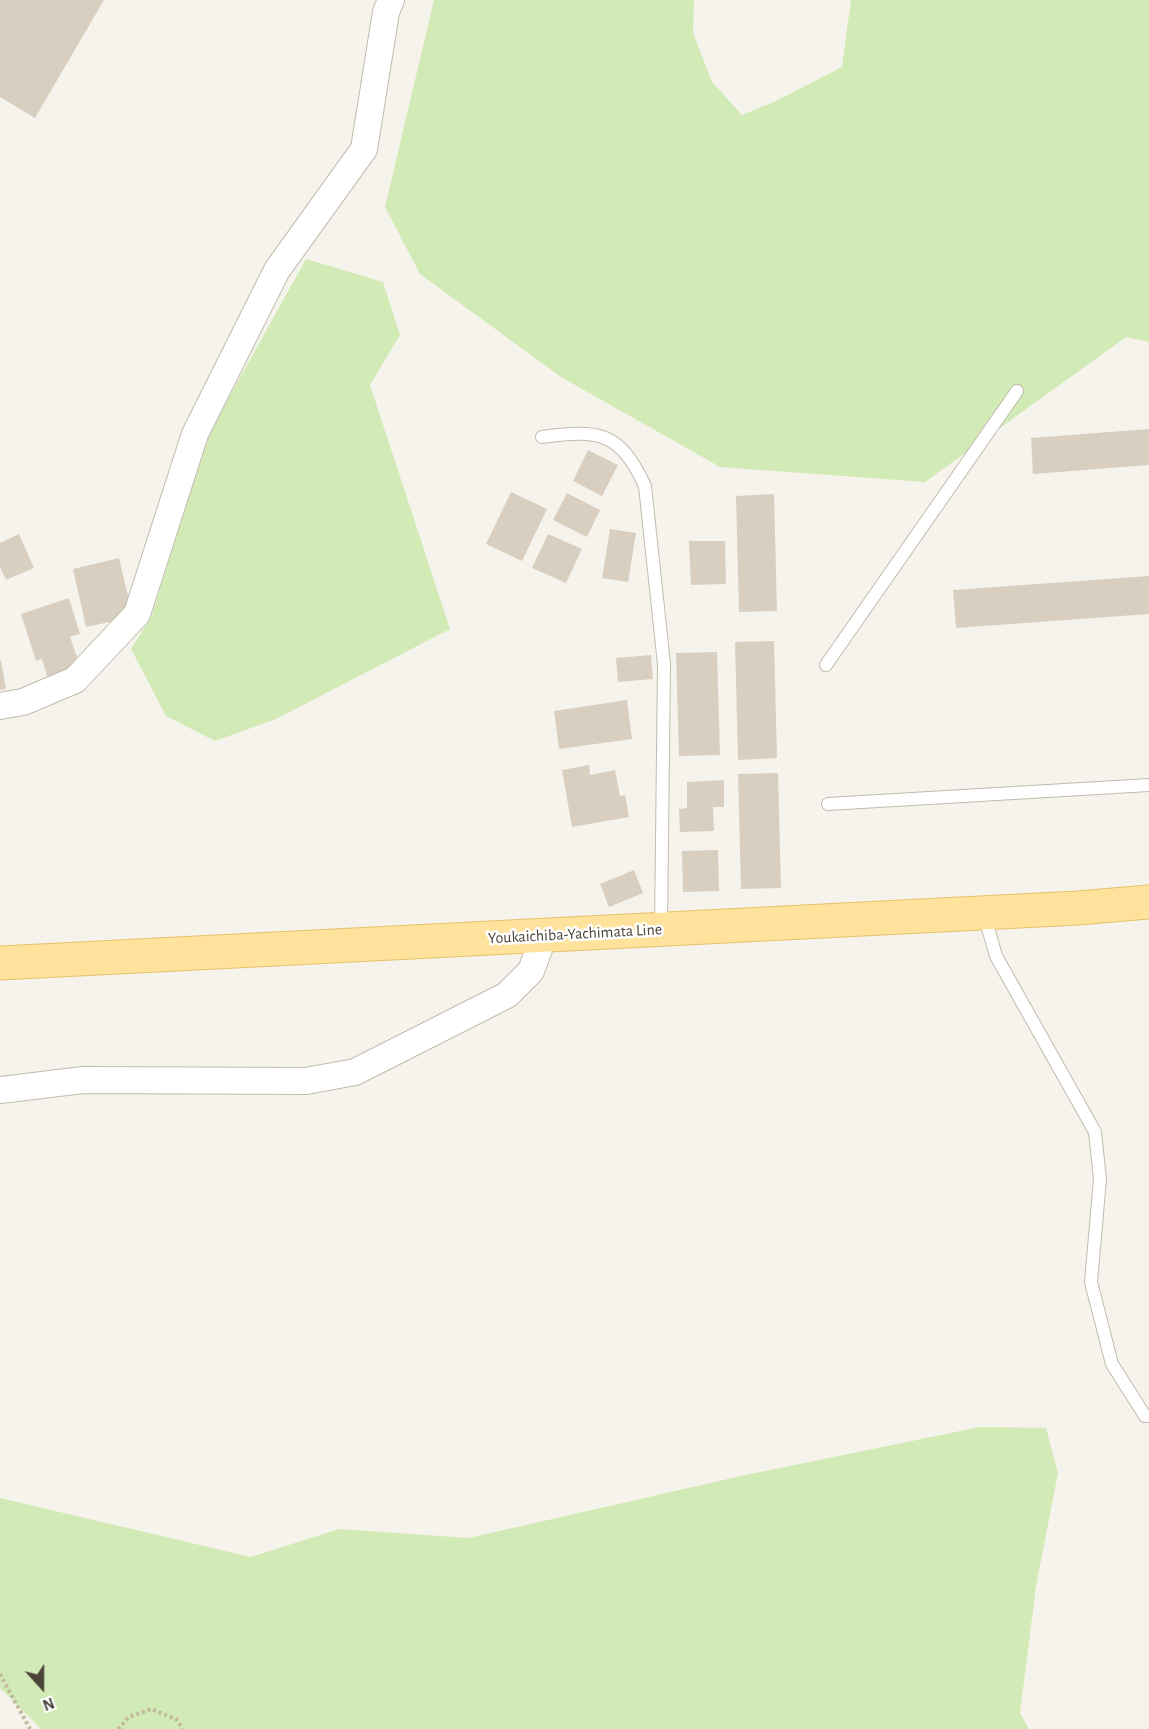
<!DOCTYPE html>
<html>
<head>
<meta charset="utf-8">
<style>
	body { margin:0 }
	#map { position:relative; width:1149px; height:1729px; overflow:hidden; background:#f6f3ec; font-family:"Alegreya Sans",sans-serif }
	canvas { display:block }
	.north { position:absolute; left:12px; top:1657px; width:60px; height:60px; -webkit-text-stroke:4px #fff; paint-order:stroke; rotate:159deg; font-size:16px; font-weight:700; line-height:24px; text-align:center; color:#4b4439 }
	.north::after { content:''; display:block; margin:auto; width:21px; height:27px; background:#4b4439; clip-path:polygon(50% 0,100% 100%,50% 72%,0 100%) }
</style>
</head>
<body>
<div id="map">
<canvas width="1149" height="1729"></canvas>
<div class="north">N</div>
</div>
<script>
const ctx = document.querySelector('canvas').getContext('2d');
ctx.lineJoin = 'round';
function paint(path, color) { ctx.fillStyle = color; ctx.fill(path, 'evenodd'); }
function strokePath(path, color, width, dash) { ctx.strokeStyle = color; ctx.lineWidth = width; ctx.lineCap = dash ? 'butt' : 'round'; ctx.setLineDash(dash || []); ctx.stroke(path); }
function drawText(font, color, halo, rows, align = 'center') {
  ctx.font = font + ' "Alegreya Sans",sans-serif'; ctx.lineWidth = 5; ctx.setLineDash([]); ctx.textBaseline = 'middle'; ctx.strokeStyle = halo; ctx.fillStyle = color; for (const [text, x, y, turn = 0] of rows) {
    ctx.save(); ctx.translate(x, y); ctx.rotate((+turn || 0) * Math.PI / 180); ctx.textAlign = isNaN(turn) ? turn : align; if (halo) ctx.strokeText(text, 0, 0); ctx.fillText(text, 0, 0); ctx.restore();
  }
}
const green = new Path2D(`
	M434,0H694L693,33L712,82L742,115L776,101L842,67L851,0H1149V342L1126,337L925,482L720,467L561,377L420,274L385,207Z
	M306,259L383,282L400,335L370,385L450,629L276,719L215,741L166,716L131,649L152,615L208,435Z
	M980,1427L1046,1428L1058,1473L1036,1586L1020,1713L1029,1729H41L0,1688V1498L251,1557L339,1529L469,1538L741,1476Z`);
const building = new Path2D(`
	M0,0H104L35,118L0,97Z
	M1149,429V465L1033,474L1031,438Z
	M588,450L618,465L602,496L573,481Z
	M511,492L547,509L522,561L486,544Z
	M567,493L600,510L587,537L553,520Z
	M774,494L777,611L739,612L736,496Z
	M610,529L636,533L628,582L602,578Z
	M19,534L34,568L6,580L0,567V543Z
	M548,534L582,549L566,583L532,568Z
	M689,541H725L726,584L691,585Z
	M119,558L133,617L86,627L73,569Z
	M1149,576V614L956,628L953,590Z
	M69,598L80,634L70,637L81,668L48,679L42,659L36,661L21,614Z
	M774,641L777,758L738,760L735,642Z
	M717,652L720,755L679,756L676,653Z
	M651,655L653,679L618,682L616,658Z
	M1,660L6,689L0,690V661Z
	M627,700L632,739L559,749L554,711Z
	M589,765L590,775L615,770L620,796L625,795L629,817L572,827L562,770Z
	M778,773L781,888L741,889L738,774Z
	M724,780V807H713L714,831L680,832L679,809L687,808V782Z
	M718,850L719,891L683,892L682,851Z
	M634,870L643,893L609,907L600,884Z`);
const path = new Path2D(`
	M0,1674L30,1729
	M118,1729L129,1717L151,1709L176,1719L183,1729`);
const lane = new Path2D(`
	M542,437C598,430 619,430 645,486L664,664L661,928
	M826,665L1017,391
	M828,804L1149,785
	M984,914L996,956L1095,1132L1100,1179L1091,1282L1112,1364L1145,1416H1149`);
const street = new Path2D(`
	M0,706L23,702L75,680L137,614L195,434L277,270L364,149L386,12L391,0
	M0,1090L83,1080L306,1081L355,1072L507,995L531,971L544,936`);
const primary = new Path2D(`
	M0,963L1078,908L1149,902`);
const streetNames = [
	["Youkaichiba-Yachimata Line",575,934,-3]
];
paint(green, '#d2eab5');
paint(building, '#d8cfc1');
strokePath(lane, '#c2bbae', 14);
strokePath(street, '#c2bbae', 28);
strokePath(primary, '#e6c16a', 35);
strokePath(path, '#c4b79f', 4, [3, 3]);
strokePath(lane, '#fff', 12);
strokePath(street, '#fff', 26);
strokePath(primary, '#ffe39c', 33);
drawText('16px', '#4b4439', '#fff', streetNames);
</script>
</body>
</html>
